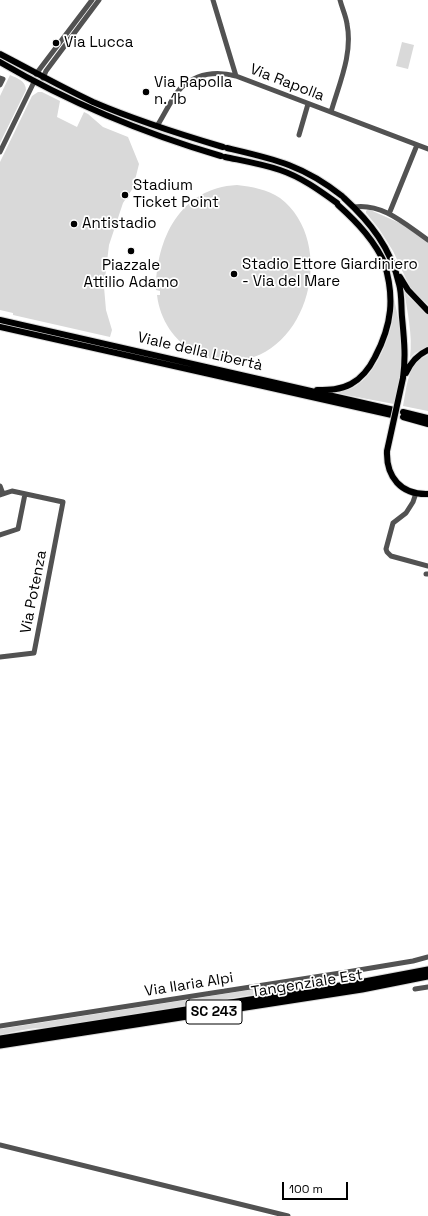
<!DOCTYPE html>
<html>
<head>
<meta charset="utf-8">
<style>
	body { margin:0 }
	#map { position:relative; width:428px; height:1216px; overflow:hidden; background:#fff; font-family:"Space Grotesk",sans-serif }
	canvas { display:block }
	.scale { position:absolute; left:282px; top:1182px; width:66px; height:18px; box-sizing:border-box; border:2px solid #000; border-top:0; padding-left:5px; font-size:12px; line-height:14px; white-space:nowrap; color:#000; -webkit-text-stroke:3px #fff; paint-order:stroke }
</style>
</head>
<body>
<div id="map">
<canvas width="428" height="1216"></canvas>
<div class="scale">100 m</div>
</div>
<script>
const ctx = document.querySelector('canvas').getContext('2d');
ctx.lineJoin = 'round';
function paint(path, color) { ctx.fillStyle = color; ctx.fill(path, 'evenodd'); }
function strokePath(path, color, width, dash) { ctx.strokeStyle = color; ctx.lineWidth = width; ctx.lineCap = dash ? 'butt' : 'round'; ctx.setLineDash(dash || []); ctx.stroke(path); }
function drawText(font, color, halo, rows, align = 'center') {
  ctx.font = font + ' "Space Grotesk",sans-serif'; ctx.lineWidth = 3.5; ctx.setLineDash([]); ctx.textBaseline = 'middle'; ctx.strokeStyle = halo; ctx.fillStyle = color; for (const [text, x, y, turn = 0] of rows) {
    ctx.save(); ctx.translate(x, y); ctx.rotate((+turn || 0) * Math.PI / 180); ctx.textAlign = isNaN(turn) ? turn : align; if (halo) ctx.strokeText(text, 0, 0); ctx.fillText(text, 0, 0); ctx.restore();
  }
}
const green = new Path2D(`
	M402,42L414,45L408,69L396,66Z
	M10,75C17,78 26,81 26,90L0,143V96Z
	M38,92H42L60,101L57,117L77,127L84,112L88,114L103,127L128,137L139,164L133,188L123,203L109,245L104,287L106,310L112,330L110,337L13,315V313L0,310V162L32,96Z
	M237,185C252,187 267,189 280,198C338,242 309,357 234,361C221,362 207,359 196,353C174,341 160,320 157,295H160V291L156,290C156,239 180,188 237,185Z
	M368,209L402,224L428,243V305L412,290L408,283L393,251L379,229L366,213V211Z
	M404,289L408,296L428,315V346L415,353L410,358C413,334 407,312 404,289Z
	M393,296C399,318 403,341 402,364C402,377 397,391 394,404L330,392C338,391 345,391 352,388C373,378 385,348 391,327C394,317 393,306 393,296Z
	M428,355V411L403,406C407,387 407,363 428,355Z
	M287,984L288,989L49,1028C31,1027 17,1032 0,1035V1029Z`);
const minor = new Path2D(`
	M213,0L236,76
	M36,74L92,0
	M0,78L3,79L0,85
	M43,78L46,71L99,0
	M331,112C339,84 353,54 347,24C346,16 342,8 340,0
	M157,126C163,117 174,94 181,88C197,73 216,71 236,76L428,149
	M299,135L308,104
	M0,152L34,82
	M354,207C383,203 406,225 428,240
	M389,214L417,145
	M0,486L3,494
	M416,493L413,502L406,513L393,523L386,549L387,552L391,556L428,566
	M0,495L12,491L63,502L34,653L0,657
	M0,535L18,529L25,494
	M426,574H428
	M415,989L428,987
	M0,1026L347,972L413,961L428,957
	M0,1145L288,1216`);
const major = new Path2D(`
	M0,54C31,70 61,87 93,102C135,120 179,134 223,147
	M0,62C70,103 143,133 221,156
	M227,148C274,159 303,165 342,196
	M225,157C244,161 262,164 280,170C301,177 319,190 337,203
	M344,198C370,222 391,248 399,284C402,294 401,306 402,317C404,339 406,356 403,378
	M338,205C358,223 375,241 386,266
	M400,277L408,290L428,311
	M0,320L394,410
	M0,327L392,415
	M406,373C411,362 417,355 428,350
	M317,390C329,390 340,390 351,384C362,378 369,369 375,357C392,325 395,297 384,262
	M403,412L428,418
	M403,417L428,424
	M387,451C386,477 401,495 428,494`);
const highway = new Path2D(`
	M0,1039L359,983L428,970
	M0,1045L362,989L428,976`);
const majorBridge = new Path2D(`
	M387,451L403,378`);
const markers = [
	[56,43,4,"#000"],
	[146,92,4,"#000"],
	[125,195,4,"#000"],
	[74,224,4,"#000"],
	[131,251,4,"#000"],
	[234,274,4,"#000"]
];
const shields = [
	[214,1012,56]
];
const shieldNames = [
	["SC 243",214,1012]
];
const poiNames = [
	["Via Lucca",64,43],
	["Via Rapolla",154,83],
	["n. 1b",154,100],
	["Stadium",133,186],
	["Ticket Point",133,203],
	["Antistadio",82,224],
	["Stadio Ettore Giardiniero",242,265],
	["- Via del Mare",242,282],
	["Piazzale",131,266,"center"],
	["Attilio Adamo",131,283,"center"]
];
const streetNames = [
	["Via Rapolla",287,83,21],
	["Viale della Libertà",200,352,13],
	["Via Potenza",34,592,-79],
	["Tangenziale Est",307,984,-9],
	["Via Ilaria Alpi",189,985,-9]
];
paint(green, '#d9d9d9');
strokePath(major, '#dbdbdb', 8);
strokePath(highway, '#dbdbdb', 9);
strokePath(minor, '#525252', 5);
strokePath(major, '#000', 6);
strokePath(highway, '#000', 7);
strokePath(majorBridge, '#dbdbdb', 8, []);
strokePath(majorBridge, '#000', 6);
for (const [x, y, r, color] of markers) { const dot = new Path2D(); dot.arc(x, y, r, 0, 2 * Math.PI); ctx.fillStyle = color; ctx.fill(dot); strokePath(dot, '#fff', 1.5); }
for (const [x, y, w] of shields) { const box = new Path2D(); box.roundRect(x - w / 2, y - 12, w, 24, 3); ctx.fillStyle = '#fff'; ctx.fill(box); strokePath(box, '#000', 1); }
drawText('bold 14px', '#000', null, shieldNames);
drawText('15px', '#000', '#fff', poiNames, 'left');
drawText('15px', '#000', '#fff', streetNames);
</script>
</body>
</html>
